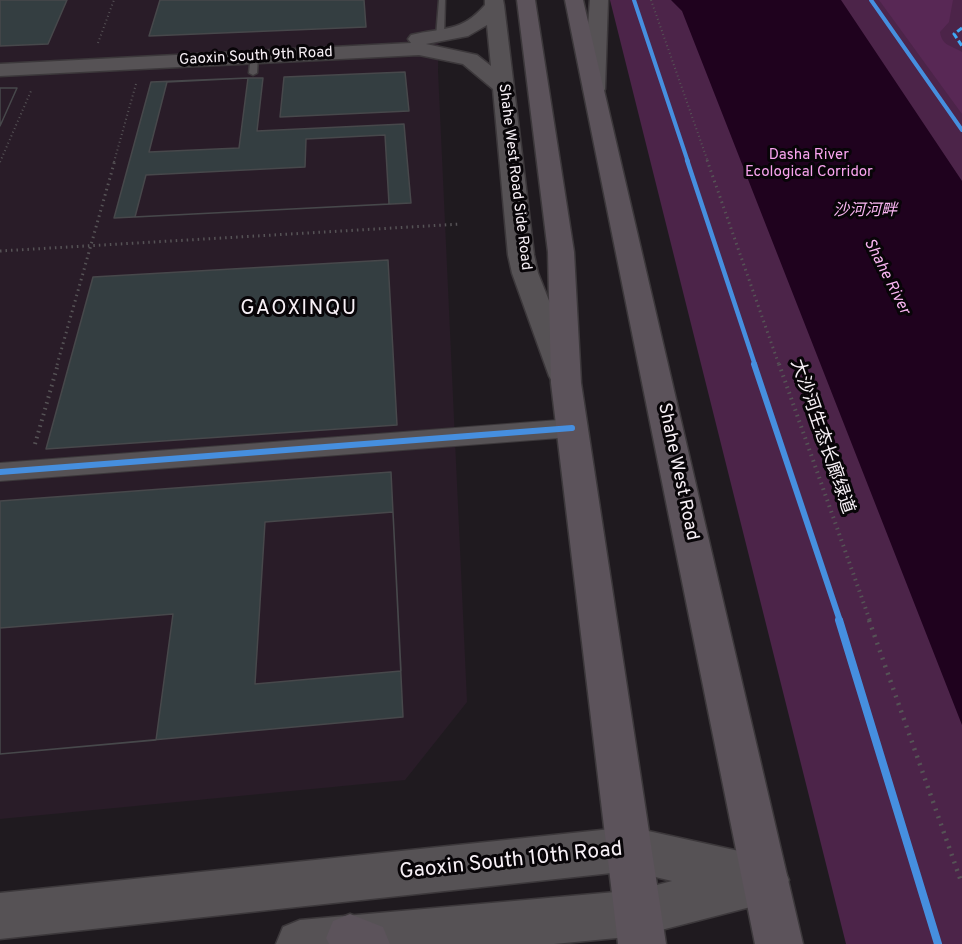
<!DOCTYPE html>
<html>
<head>
<meta charset="utf-8">
<style>
	body { margin:0 }
	canvas { display:block; background:#1f1a1f }
</style>
</head>
<body>
<canvas width="962" height="944"></canvas>
<script>
const ctx = document.querySelector('canvas').getContext('2d');
ctx.lineJoin = 'round';
function paint(path, color) { ctx.fillStyle = color; ctx.fill(path, 'evenodd'); }
function strokePath(path, color, width, dash) { ctx.strokeStyle = color; ctx.lineWidth = width; ctx.lineCap = dash ? 'butt' : 'round'; ctx.setLineDash(dash || []); ctx.stroke(path); }
function drawText(font, color, halo, rows, align = 'center') {
  ctx.font = font + ' Overpass,"Noto Sans SC",sans-serif'; ctx.lineWidth = 6; ctx.setLineDash([]); ctx.textBaseline = 'middle'; ctx.strokeStyle = halo; ctx.fillStyle = color; for (const [text, x, y, turn = 0] of rows) {
    ctx.save(); ctx.translate(x, y); ctx.rotate((+turn || 0) * Math.PI / 180); ctx.textAlign = isNaN(turn) ? turn : align; if (halo) ctx.strokeText(text, 0, 0); ctx.fillText(text, 0, 0); ctx.restore();
  }
}
const built = new Path2D(`
	M0,0H439L438,71L467,702L405,780L0,819Z`);
const green = new Path2D(`
	M610,0H962V944H846Z`);
const forest = new Path2D(`
	M879,0H953L949,22L940,32C942,46 951,45 962,52V114Z`);
const water = new Path2D(`
	M671,0H841L962,181V725L682,11Z`);
const building = new Path2D(`
	M0,0H67L48,44L0,46Z
	M160,0H364L366,27L149,36Z
	M405,72L409,111L280,117L284,77Z
	M248,78L239,148L149,152L167,82Z
	M248,78H263L257,131L404,124L411,203L114,218L151,82Z
	M0,88H17L0,126Z
	M0,88H17L0,126Z
	M385,135L389,204L135,217L146,175L305,167L306,139Z
	M388,260L397,425L46,449L93,277Z
	M391,472L403,717L0,754V501Z
	M393,512L401,671L255,684L265,522Z
	M173,614L156,740L0,754V628Z`);
const pathFar3 = new Path2D(`
	M651,0L708,162
	M98,43L114,0
	M0,162L31,91
	M114,162L136,84`);
const pathFar2 = new Path2D(`
	M707,160L779,365
	M0,251L461,224
	M57,365L115,160`);
const pathFar1 = new Path2D(`
	M779,364L870,621
	M35,444L58,364`);
const path = new Path2D(`
	M869,620L962,884`);
const lane = new Path2D(`
	M439,0H445L444,37L440,39L436,37Z
	M251,55L258,57L257,73L253,75L249,73Z`);
const street = new Path2D(`
	M572,419L581,422L584,428L581,434L572,437L0,481V463Z`);
const secondary = new Path2D(`
	M485,0H503L504,5L534,255L538,273L579,376L575,383L564,386L553,383L549,376L512,273L508,255L493,89L463,64L419,55L0,76V64L411,43L408,39L411,35C443,27 461,33 485,5ZM487,25L491,66L477,55L426,44L468,36Z
	M590,0H608L605,89L602,94H586L583,89Z
	M630,827L766,857L782,864L789,880L782,896L766,903L638,936L554,944H276L283,927L300,920L638,890L672,881L630,871L0,939V893Z`);
const primary = new Path2D(`
	M517,0H535L574,252L581,383L666,944H618L551,383L548,252Z
	M565,0H583L803,944H755Z
	M350,914L383,927L390,944H329L326,938L333,921Z`);
const quiet = new Path2D(`
	M962,28L954,34L962,46`);
const cyclewayFar3 = new Path2D(`
	M634,0L688,162
	M871,0L962,130`);
const cyclewayFar2 = new Path2D(`
	M687,160L755,365`);
const cyclewayFar1 = new Path2D(`
	M754,364L840,621
	M0,472L572,428`);
const cycleway = new Path2D(`
	M839,620L938,944`);
const farStreetnames = [
	["Gaoxin South 9th Road",256,57,-3],
	["Shahe West Road Side Road",514,177,83]
];
const farParknames = [
	["Dasha River",809,156],
	["Ecological Corridor",809,173]
];
const farWaternames = [
	["沙河河畔",865,212],
	["Shahe River",886,277,63]
];
const streetNames = [
	["大沙河生态长廊绿道",821,437,71],
	["Shahe West Road",677,472,78]
];
const quarterNames = [
	["GAOXINQU",299,310]
];
const nearStreetnames = [
	["Gaoxin South 10th Road",511,862,-6]
];
paint(built, '#291c28');
paint(green, '#4c2449');
paint(forest, '#582855');
paint(water, '#1f021e');
paint(building, '#343e41');
strokePath(building, '#47484b', 1.5);
strokePath(lane, '#3c383b', 3);
strokePath(street, '#3c383b', 2);
strokePath(secondary, '#3c383b', 3);
strokePath(primary, '#3c383b', 3);
strokePath(pathFar3, '#565356', 2, [1, 3]);
strokePath(pathFar2, '#565356', 3, [1.5, 4]);
strokePath(pathFar1, '#565356', 4, [1.5, 4.5]);
strokePath(path, '#565356', 4.5, [2, 6]);
paint(lane, '#565255');
paint(street, '#565255');
paint(secondary, '#565255');
paint(primary, '#5c535b');
strokePath(quiet, '#3fa9f5', 3, [6, 3]);
strokePath(cyclewayFar3, '#468fdf', 4);
strokePath(cyclewayFar2, '#468fdf', 4.5);
strokePath(cyclewayFar1, '#468fdf', 6);
strokePath(cycleway, '#468fdf', 8);
drawText('15px', '#f7f0f6', '#080508', farStreetnames);
drawText('15px', '#f9a4ef', '#080508', farParknames);
drawText('italic 16px', '#f9b5f1', '#080508', farWaternames);
drawText('18px', '#f7f0f6', '#080508', streetNames);
ctx.letterSpacing = '1.5px';
drawText('21px', '#f7f0f6', '#080508', quarterNames);
ctx.letterSpacing = '0px';
drawText('21px', '#f7f0f6', '#080508', nearStreetnames);
</script>
</body>
</html>
